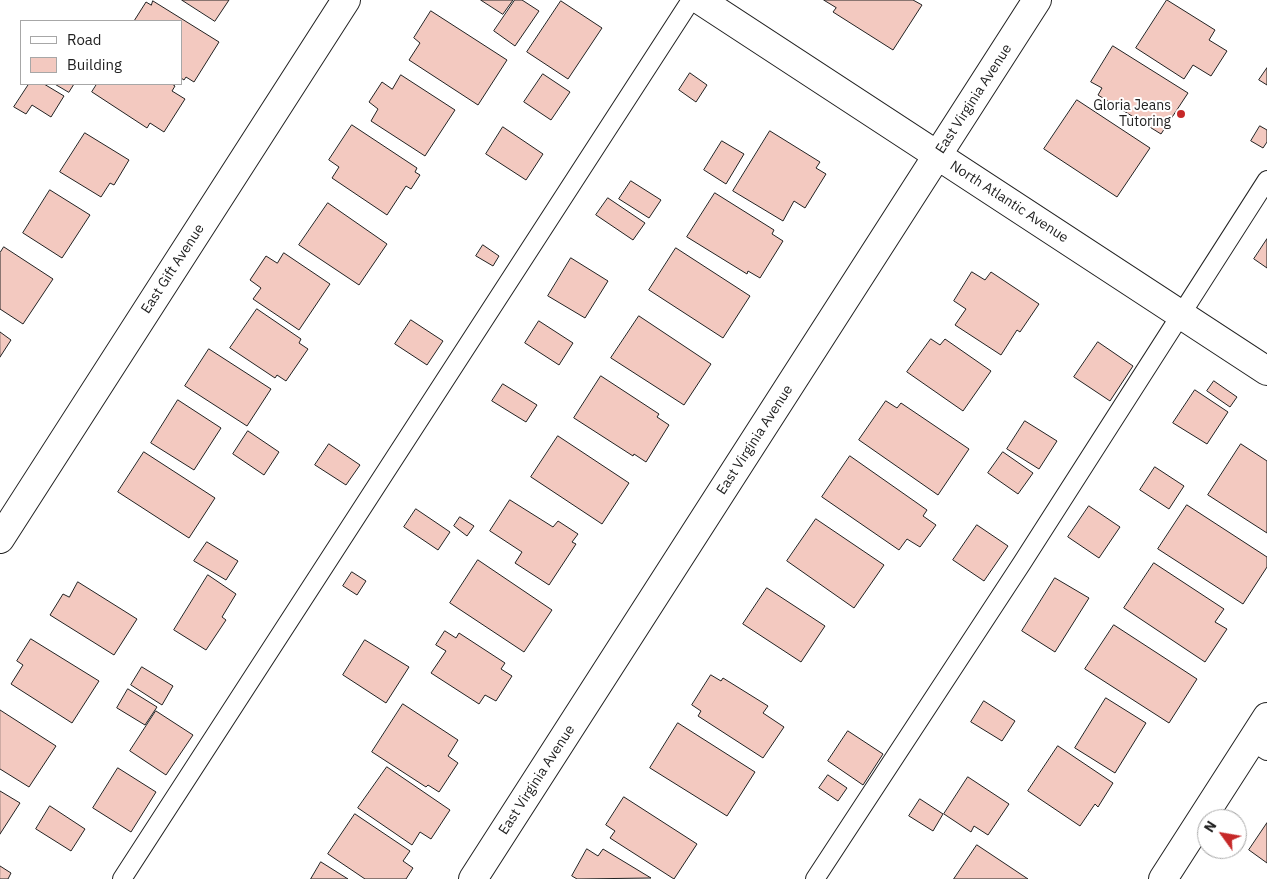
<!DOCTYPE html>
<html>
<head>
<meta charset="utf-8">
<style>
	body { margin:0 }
	#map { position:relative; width:1267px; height:879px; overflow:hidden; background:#fff; font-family:"IBM Plex Sans",sans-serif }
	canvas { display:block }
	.legend { position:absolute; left:20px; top:20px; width:162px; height:65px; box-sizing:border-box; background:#fff; border:1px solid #a7a7a7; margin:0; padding:6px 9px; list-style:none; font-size:15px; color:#222 }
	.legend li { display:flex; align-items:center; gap:10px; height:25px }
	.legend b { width:25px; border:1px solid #a7a7a7 }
	.north { position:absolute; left:1197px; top:809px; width:50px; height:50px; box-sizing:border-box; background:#fff; border:1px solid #a7a7a7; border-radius:50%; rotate:302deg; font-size:14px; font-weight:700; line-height:20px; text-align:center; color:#222 }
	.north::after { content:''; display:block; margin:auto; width:18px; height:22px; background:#c62828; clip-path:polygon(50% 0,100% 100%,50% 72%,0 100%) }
</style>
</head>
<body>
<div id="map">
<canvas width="1267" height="879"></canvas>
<ul class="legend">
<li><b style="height:6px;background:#fff"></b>Road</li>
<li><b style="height:14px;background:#f3c9c0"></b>Building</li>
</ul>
<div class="north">N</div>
</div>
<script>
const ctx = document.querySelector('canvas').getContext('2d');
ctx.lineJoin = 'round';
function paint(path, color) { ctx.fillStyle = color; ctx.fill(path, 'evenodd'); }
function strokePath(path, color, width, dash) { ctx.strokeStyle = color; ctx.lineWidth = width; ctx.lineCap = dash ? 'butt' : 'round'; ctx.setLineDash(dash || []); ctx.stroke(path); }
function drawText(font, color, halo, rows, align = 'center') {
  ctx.font = font + ' "IBM Plex Sans",sans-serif'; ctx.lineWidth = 4; ctx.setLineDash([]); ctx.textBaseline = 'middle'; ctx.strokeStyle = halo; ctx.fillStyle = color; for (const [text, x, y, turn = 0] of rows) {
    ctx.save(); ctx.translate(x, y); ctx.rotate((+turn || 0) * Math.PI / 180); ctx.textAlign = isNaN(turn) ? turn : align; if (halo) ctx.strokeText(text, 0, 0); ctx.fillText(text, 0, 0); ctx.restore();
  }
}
const building = new Path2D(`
	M182,0H229L215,21Z
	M481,0H513L503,14Z
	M515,0H522L539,11L515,46L494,31Z
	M824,0H913L922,5L893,50L833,12L836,8Z
	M1167,0L1215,30L1209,40L1227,51L1211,76L1193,65L1184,79L1136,48Z
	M153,1L219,42L194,82L186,77L184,80L181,78V21H134L146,2L151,5Z
	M561,1L602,28L568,79L527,52Z
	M431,11L507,60L478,105L409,60L420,43L414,38Z
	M1113,46L1188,93L1161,134L1098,95L1102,88L1091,82Z
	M1267,68V85L1259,80Z
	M690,73L707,85L696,102L679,90Z
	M543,74L570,92L551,120L524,102Z
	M401,75L455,110L425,156L371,121L378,109L369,102L382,82L392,89Z
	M29,84H44L64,96L51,117L32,105L26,114L14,107Z
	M55,84H74L69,92Z
	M97,84H172L175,86L172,91L185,99L164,132L150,123L147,128L92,92Z
	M1077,100L1150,148L1117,197L1044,149Z
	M352,125L417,168L415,172L420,175L411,189L406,186L387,215L332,178L339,167L329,160Z
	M1260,126L1267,130V142L1263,148L1251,141Z
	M503,127L543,154L526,180L486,154Z
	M770,131L820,162L816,168L826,174L805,208L794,201L783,221L733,191Z
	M85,133L129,160L114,185L110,183L101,197L60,172Z
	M722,141L744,154L726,184L704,170Z
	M631,181L661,200L649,218L619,199Z
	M50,190L90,215L62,258L23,233Z
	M715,193L774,230L772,234L783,241L760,278L748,271L747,274L687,237Z
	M608,198L645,223L633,240L596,215Z
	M328,203L387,244L359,285L299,245Z
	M1267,239V268L1254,259Z
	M483,245L499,256L493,266L476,256Z
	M4,247L53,279L23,324L0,309V253Z
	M676,248L750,296L723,338L649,290Z
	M284,253L330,284L299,330L253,299L261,288L250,280L266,256L277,263Z
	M571,258L608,281L585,318L548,296Z
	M972,272L985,280L991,272L1039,304L1020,332L1017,330L1001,355L955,325L966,309L954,301Z
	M257,309L301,339L299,343L308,349L286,381L277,375L275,378L230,348Z
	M639,316L711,364L684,405L611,358Z
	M411,320L443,341L427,365L395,344Z
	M539,321L573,343L559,365L525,343Z
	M0,332L11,340L0,357Z
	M931,339L940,345L945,339L991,371L963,411L907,372Z
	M1098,342L1133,366L1110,401L1074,377Z
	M209,349L271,389L247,426L185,386Z
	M601,376L659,414L657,417L669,425L646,462L634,454L633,456L574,418Z
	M1214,381L1237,397L1230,407L1207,391Z
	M503,384L537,405L526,422L492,401Z
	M1195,390L1228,412L1207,444L1173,423Z
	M178,400L221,428L194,470L151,443Z
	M886,401L897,408L901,403L969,449L938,495L859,440Z
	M1025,421L1057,441L1039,469L1007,449Z
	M248,431L279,452L264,475L233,454Z
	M558,436L629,483L602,524L531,477Z
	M329,444L360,465L346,485L315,465Z
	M1241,444L1267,461V533L1208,495Z
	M144,452L215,498L189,538L118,492Z
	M1003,452L1033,473L1018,494L988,473Z
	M850,456L927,510L923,516L936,525L920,547L907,539L899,550L822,497Z
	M1155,467L1184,486L1169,509L1140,490Z
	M510,500L553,527L558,521L578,534L572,542L576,544L549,585L515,563L522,552L490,531Z
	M1187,505L1267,557V567L1243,604L1158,549Z
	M1089,506L1120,527L1099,558L1068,537Z
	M416,509L450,532L438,550L404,527Z
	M460,517L474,526L467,536L454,526Z
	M816,519L884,565L854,608L787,561Z
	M977,525L1008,546L984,581L953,560Z
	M207,542L238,561L226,580L194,561Z
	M478,560L552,610L524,652L450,603Z
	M1154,563L1224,609L1215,622L1227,629L1205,662L1124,608Z
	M352,572L366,581L357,595L343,586Z
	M208,575L236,594L222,617L226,620L206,650L174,630Z
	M1055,578L1089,598L1055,652L1022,631Z
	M78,582L137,619L114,655L50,615L63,594L69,597Z
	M767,588L825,626L801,662L743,624Z
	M1114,625L1197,679L1169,723L1085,669Z
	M445,631L456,638L459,633L505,663L501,669L512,676L496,701L485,695L479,704L431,673L446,651L436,645Z
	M31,639L99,681L72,723L11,684L23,665L17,661Z
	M365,640L409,667L386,703L343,675Z
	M142,667L173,686L162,705L131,685Z
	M711,675L721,681L723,678L768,706L763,713L784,727L763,758L698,716L701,711L692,705Z
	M128,689L157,707L145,725L117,708Z
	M1106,698L1146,723L1115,773L1075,748Z
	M984,701L1015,721L1002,741L971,722Z
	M403,704L458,740L448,756L458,763L439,792L428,785L426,787L372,752Z
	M0,710L56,746L29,787L0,769Z
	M156,711L193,735L166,775L130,751Z
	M678,723L755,772L727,816L650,768Z
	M848,731L883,754L863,785L828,761Z
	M1058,746L1113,783L1098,807L1095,804L1080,826L1028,791Z
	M387,767L450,810L431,839L420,832L412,845L358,808Z
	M118,768L156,792L131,832L93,808Z
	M828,775L847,788L838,801L819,788Z
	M968,777L1009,804L988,835L974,826L971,832L944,814Z
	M0,791L20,803L0,834Z
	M624,797L697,844L674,879L610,838L615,831L606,825Z
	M920,799L943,814L933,831L909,816Z
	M50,806L85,829L71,851L36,829Z
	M355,814L410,851L403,861L413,868L406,879H365L328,854Z
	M1267,823V863L1249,850Z
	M977,845L1028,879H954Z
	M587,849L598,856L603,849L651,878L577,879L572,876Z
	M321,862L348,879H311Z
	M0,866L11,873L8,879H0Z`);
const service = new Path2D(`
	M1251,741L1267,751
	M122,879L691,0
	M815,879L1022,563L1267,180`);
const minor = new Path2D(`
	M700,0L1267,371
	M0,539L346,0
	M473,879L1037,0`);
const tertiary = new Path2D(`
	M1163,879L1267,717`);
const markers = [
	[1181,114,5,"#c62828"]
];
const streetNames = [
	["East Virginia Avenue",974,99,-57],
	["North Atlantic Avenue",1009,202,33],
	["East Gift Avenue",173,269,-57],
	["East Virginia Avenue",755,440,-57],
	["East Virginia Avenue",537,780,-57]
];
const poiNames = [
	["Gloria Jeans",1171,106],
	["Tutoring",1171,122]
];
paint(building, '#f3c9c0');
strokePath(building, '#222', 1);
strokePath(service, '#222', 20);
strokePath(minor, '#222', 30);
strokePath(tertiary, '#222', 30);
strokePath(service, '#fff', 18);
strokePath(minor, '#fff', 28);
strokePath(tertiary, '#fff', 28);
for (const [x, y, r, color] of markers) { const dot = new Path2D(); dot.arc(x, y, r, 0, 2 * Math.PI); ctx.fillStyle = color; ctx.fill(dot); strokePath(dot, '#fff', 2); }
drawText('14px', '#222', '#fff', streetNames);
drawText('14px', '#222', '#fff', poiNames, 'right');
</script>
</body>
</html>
